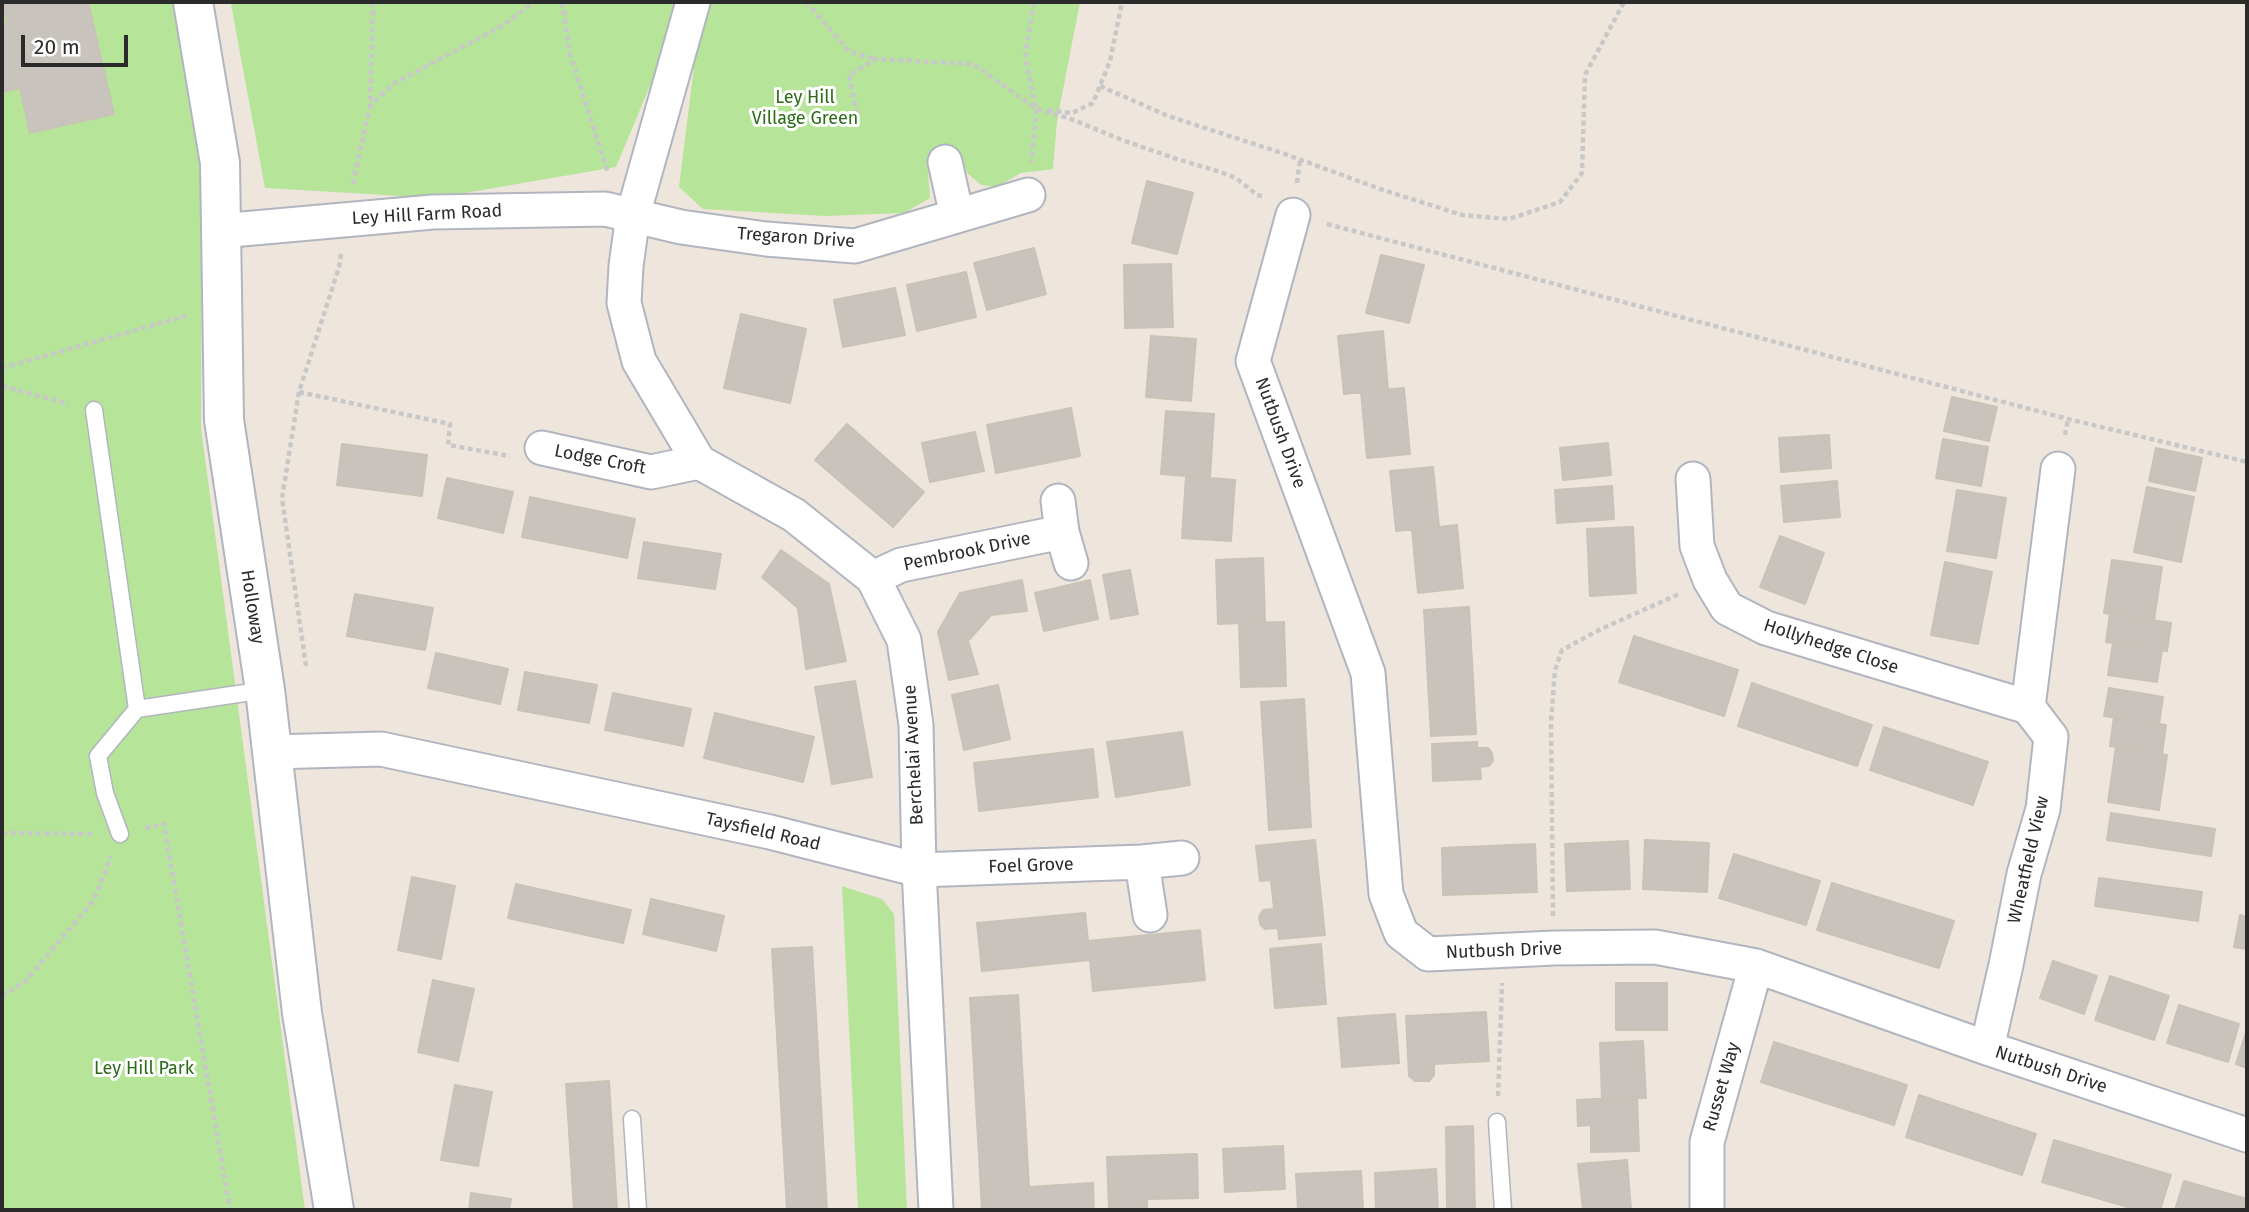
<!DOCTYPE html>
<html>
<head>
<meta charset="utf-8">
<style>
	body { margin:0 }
	#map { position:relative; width:2249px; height:1212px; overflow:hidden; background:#eee6dd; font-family:"Fira Sans",sans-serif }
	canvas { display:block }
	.frame { position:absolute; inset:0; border:4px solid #2b2b2b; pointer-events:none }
	.scale { position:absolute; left:21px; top:35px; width:107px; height:32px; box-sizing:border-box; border:4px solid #2b2b2b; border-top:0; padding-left:9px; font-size:21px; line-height:24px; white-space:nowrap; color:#2b2b2b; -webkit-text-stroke:5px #fff; paint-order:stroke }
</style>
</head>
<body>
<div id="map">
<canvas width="2249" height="1212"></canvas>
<div class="frame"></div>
<div class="scale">20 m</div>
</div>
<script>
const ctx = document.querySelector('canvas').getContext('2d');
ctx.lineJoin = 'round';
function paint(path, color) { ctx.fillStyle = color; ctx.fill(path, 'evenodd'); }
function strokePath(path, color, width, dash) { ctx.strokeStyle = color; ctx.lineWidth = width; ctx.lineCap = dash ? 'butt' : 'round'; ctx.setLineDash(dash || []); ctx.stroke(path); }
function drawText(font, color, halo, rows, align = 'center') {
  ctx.font = font + ' "Fira Sans",sans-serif'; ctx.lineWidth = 6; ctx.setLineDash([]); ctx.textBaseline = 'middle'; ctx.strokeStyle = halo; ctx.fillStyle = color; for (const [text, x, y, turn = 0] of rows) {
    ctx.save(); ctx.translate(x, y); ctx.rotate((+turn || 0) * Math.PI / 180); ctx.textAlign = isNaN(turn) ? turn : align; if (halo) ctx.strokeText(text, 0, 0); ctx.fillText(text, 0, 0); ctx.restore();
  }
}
const green = new Path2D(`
	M2,2H172L177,15L202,183L201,428L305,1210H2Z
	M226,2H685L616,167L436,198L265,188L231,4Z
	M702,2H1080L1057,121L1053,169L1021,173L997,187L981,185L967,173L959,150L927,156L930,198L904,213L825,216L703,209L679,187Z
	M842,886L882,899L894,914L907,1210H858Z`);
const building = new Path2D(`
	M2,2H88L114,114L30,133L20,88L2,92V24L7,23Z
	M1147,181L1193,193L1177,254L1132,243Z
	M1034,248L1046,294L987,310L974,263Z
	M1381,255L1424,265L1409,323L1366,313Z
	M1171,264L1173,327L1125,328L1124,265Z
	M966,272L976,317L917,331L907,285Z
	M895,288L905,335L843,347L834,300Z
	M741,314L806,329L790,403L724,388Z
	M1383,331L1388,389L1344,394L1338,336Z
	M1151,336L1196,339L1191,401L1146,397Z
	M1404,388L1410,454L1367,458L1361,392Z
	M1952,397L1997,407L1989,441L1944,431Z
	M1071,408L1080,456L996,473L987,425Z
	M1166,411L1214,414L1210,478L1161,474Z
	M847,424L924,492L893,527L815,460Z
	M975,432L984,471L930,482L922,443Z
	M1829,435L1831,468L1781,472L1779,438Z
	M1943,439L1988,447L1981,486L1936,478Z
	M1608,443L1611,475L1563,480L1560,448Z
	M342,444L427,455L422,496L337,485Z
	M2156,448L2202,458L2195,491L2149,481Z
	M1433,467L1439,527L1396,531L1390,471Z
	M1186,476L1235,480L1231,541L1182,538Z
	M447,478L513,492L503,533L438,518Z
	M1837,481L1840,517L1784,522L1781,486Z
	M1612,486L1614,519L1557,523L1555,490Z
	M2147,487L2194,497L2181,562L2134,552Z
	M1957,490L2006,498L1996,558L1947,551Z
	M530,497L635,519L627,558L522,537Z
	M1457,525L1463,588L1418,593L1412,530Z
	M1633,527L1636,593L1590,596L1587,529Z
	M1780,536L1824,553L1805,604L1760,587Z
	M644,542L721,554L715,589L638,578Z
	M781,550L829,584L846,661L806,669L798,608L762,577Z
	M1263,558L1265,622L1218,624L1216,560Z
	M2112,560L2162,567L2154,620L2104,613Z
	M1945,562L1992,572L1978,644L1931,635Z
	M1130,570L1138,614L1111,619L1103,575Z
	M1022,580L1027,611L991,615L968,641L978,674L949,680L938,632L960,593Z
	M1090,580L1098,619L1044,631L1035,593Z
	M355,594L433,608L425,650L347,636Z
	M1469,607L1476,734L1431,736L1424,610Z
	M2110,613L2171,623L2167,651L2106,642Z
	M1284,622L1286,686L1241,687L1239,623Z
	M1634,636L1738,670L1724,716L1619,682Z
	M2113,643L2162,650L2157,682L2108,675Z
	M436,653L508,669L500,704L428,688Z
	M525,672L597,685L589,723L518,710Z
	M855,681L872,777L832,784L815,687Z
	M1752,683L1872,725L1857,766L1738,726Z
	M998,685L1010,739L964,750L952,695Z
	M2109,688L2163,697L2159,724L2104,716Z
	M613,693L691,709L683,746L605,730Z
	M1304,699L1311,827L1269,830L1261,702Z
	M715,713L814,737L803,782L704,758Z
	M2114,717L2166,725L2162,754L2110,746Z
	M1884,727L1988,762L1973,805L1870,770Z
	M1182,732L1190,785L1116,797L1107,742Z
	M1477,742V748H1488L1492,753L1493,761L1489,766L1480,767L1481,779L1433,781L1432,744Z
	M2116,747L2167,755L2159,810L2108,802Z
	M1093,749L1098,797L979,811L974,763Z
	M2111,813L2215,829L2211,856L2107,840Z
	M1315,840L1325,935L1279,939L1278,928L1265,929L1260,924L1259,917L1263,910L1274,909L1271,880L1260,881L1256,846Z
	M1645,840L1709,843L1707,892L1643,889Z
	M1628,841L1630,889L1567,891L1565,844Z
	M1535,844L1537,892L1443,895L1442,848Z
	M1734,854L1820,881L1806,925L1719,898Z
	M412,877L455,886L441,959L398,950Z
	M2099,878L2202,892L2198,921L2095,906Z
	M1832,883L1954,921L1939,968L1817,930Z
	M516,884L631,910L623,943L508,918Z
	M651,899L724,916L716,951L643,934Z
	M1085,913L1090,960L982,971L977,923Z
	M2240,915L2247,917V949L2234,947Z
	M1200,930L1205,980L1093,991L1088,941Z
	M1321,944L1326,1004L1275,1008L1270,949Z
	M812,947L827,1210H787L772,949Z
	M2053,961L2097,976L2084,1014L2040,998Z
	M2110,976L2169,996L2154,1040L2095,1020Z
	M433,980L474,989L458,1061L418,1052Z
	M1616,983H1667V1030H1616Z
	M1018,995L1029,1187L1093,1183L1094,1210H982L970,998Z
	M2179,1005L2239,1024L2228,1062L2167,1043Z
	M1486,1012L1489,1061L1434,1064V1075L1429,1081H1415L1409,1076L1406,1016Z
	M1395,1014L1399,1063L1342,1067L1338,1018Z
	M2247,1029V1068L2236,1064Z
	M1643,1041L1646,1098L1602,1099L1600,1043Z
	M1774,1042L1907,1085L1894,1125L1761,1082Z
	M609,1081L617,1210H574L566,1084Z
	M455,1085L492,1092L478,1166L441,1160Z
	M1919,1095L2036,1134L2022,1175L1906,1137Z
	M1637,1097L1639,1151L1591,1152V1125L1578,1126L1577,1100Z
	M1473,1126L1475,1210H1447L1446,1127Z
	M2054,1140L2171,1175L2160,1210H2138L2042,1182Z
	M1283,1146L1285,1189L1225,1192L1223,1149Z
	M1197,1154L1198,1198L1147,1199V1210H1109L1107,1157Z
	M1627,1160L1631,1210H1583L1578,1164Z
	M1436,1169L1438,1210H1376L1375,1173Z
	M1361,1171L1363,1210H1298L1296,1174Z
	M2184,1181L2247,1199V1210H2175Z
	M471,1193L511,1199L509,1210H469Z`);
const path = new Path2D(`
	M373,2L370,106L393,84L500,27L535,2
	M562,2L570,54L608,173
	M806,2L850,52L875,59
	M1034,2L1025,57L1036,107
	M1100,86L1168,116L1285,154L1380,189L1462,215L1509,219L1560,202L1582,173L1585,75L1624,2
	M1037,109L1071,119L1122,140L1174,158L1217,171L1236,178L1257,195L1265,197
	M1048,110L1072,113L1093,103L1110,61L1122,2
	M857,114L849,75L876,59L973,64L1037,109L1031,162
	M1297,183L1300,160
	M353,184L370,106
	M1327,224L2068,419L2247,462
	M2,368L186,316
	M2,386L69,404
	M299,392L450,424L448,445L510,456
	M2065,435L2068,419
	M306,666L282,498L299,392L339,267L341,254
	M145,828L164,824L230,1210
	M2,833L93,834
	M1553,916L1551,722L1555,670L1562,650L1601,629L1679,594
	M2,996L26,981L94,900L111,856
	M1498,1096L1502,983`);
const service = new Path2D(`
	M94,410L137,709L265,690
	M120,834L105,793L98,756L137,709
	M632,1119L638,1210
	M1497,1122L1503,1210`);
const minor = new Path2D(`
	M693,2L633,215L626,266L624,303L639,361L699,462L794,515L873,578L904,640L916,725L919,870L936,1210
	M945,162L957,216
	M1293,215L1253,361L1368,673L1386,894L1401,933L1428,954L1554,948L1655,947L1756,966L1987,1048L2247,1135
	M220,231L433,212L605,209L681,227L766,239L855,246L1028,195
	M542,448L651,472L699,462
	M1693,479L1697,546L1710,580L1727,608L1766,628L2028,707
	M1058,501L1062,532L1071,563
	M873,578L901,565L1062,532
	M271,752L381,749L770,832L919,870L1142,862L1182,858
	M1142,862L1150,915
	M1987,1048L2006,965L2024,874L2043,809L2051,737L2028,707L2058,469
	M1707,1210V1142L1756,966`);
const tertiary = new Path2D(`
	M193,2L220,163L224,420L265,690L302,1013L334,1210`);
const parkNames = [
	["Ley Hill",805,98],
	["Village Green",805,119],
	["Ley Hill Park",144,1069]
];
const streetNames = [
	["Ley Hill Farm Road",427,215,-3],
	["Tregaron Drive",796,238,4],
	["Nutbush Drive",1280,433,70],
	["Lodge Croft",600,460,11],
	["Pembrook Drive",967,552,-12],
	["Holloway",252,607,81],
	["Hollyhedge Close",1831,647,18],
	["Berchelai Avenue",914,755,-93],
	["Taysfield Road",763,832,13],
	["Wheatfield View",2029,860,-77],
	["Foel Grove",1031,866,-2],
	["Nutbush Drive",1504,951,-2],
	["Nutbush Drive",2051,1070,18],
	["Russet Way",1722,1087,-74]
];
paint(green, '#b6e599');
paint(building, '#c9c3bd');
strokePath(building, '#c9c2b7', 2);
strokePath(service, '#b1b5bf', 19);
strokePath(minor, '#b1b5bf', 37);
strokePath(tertiary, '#b1b5bf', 42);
strokePath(path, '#c8c8c8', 4.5, [5, 3.5]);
strokePath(service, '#fff', 16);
strokePath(minor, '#fff', 33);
strokePath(tertiary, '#fff', 38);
drawText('18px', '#2d6b18', '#fff', parkNames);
drawText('18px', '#2b2b2b', '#fff', streetNames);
</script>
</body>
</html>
